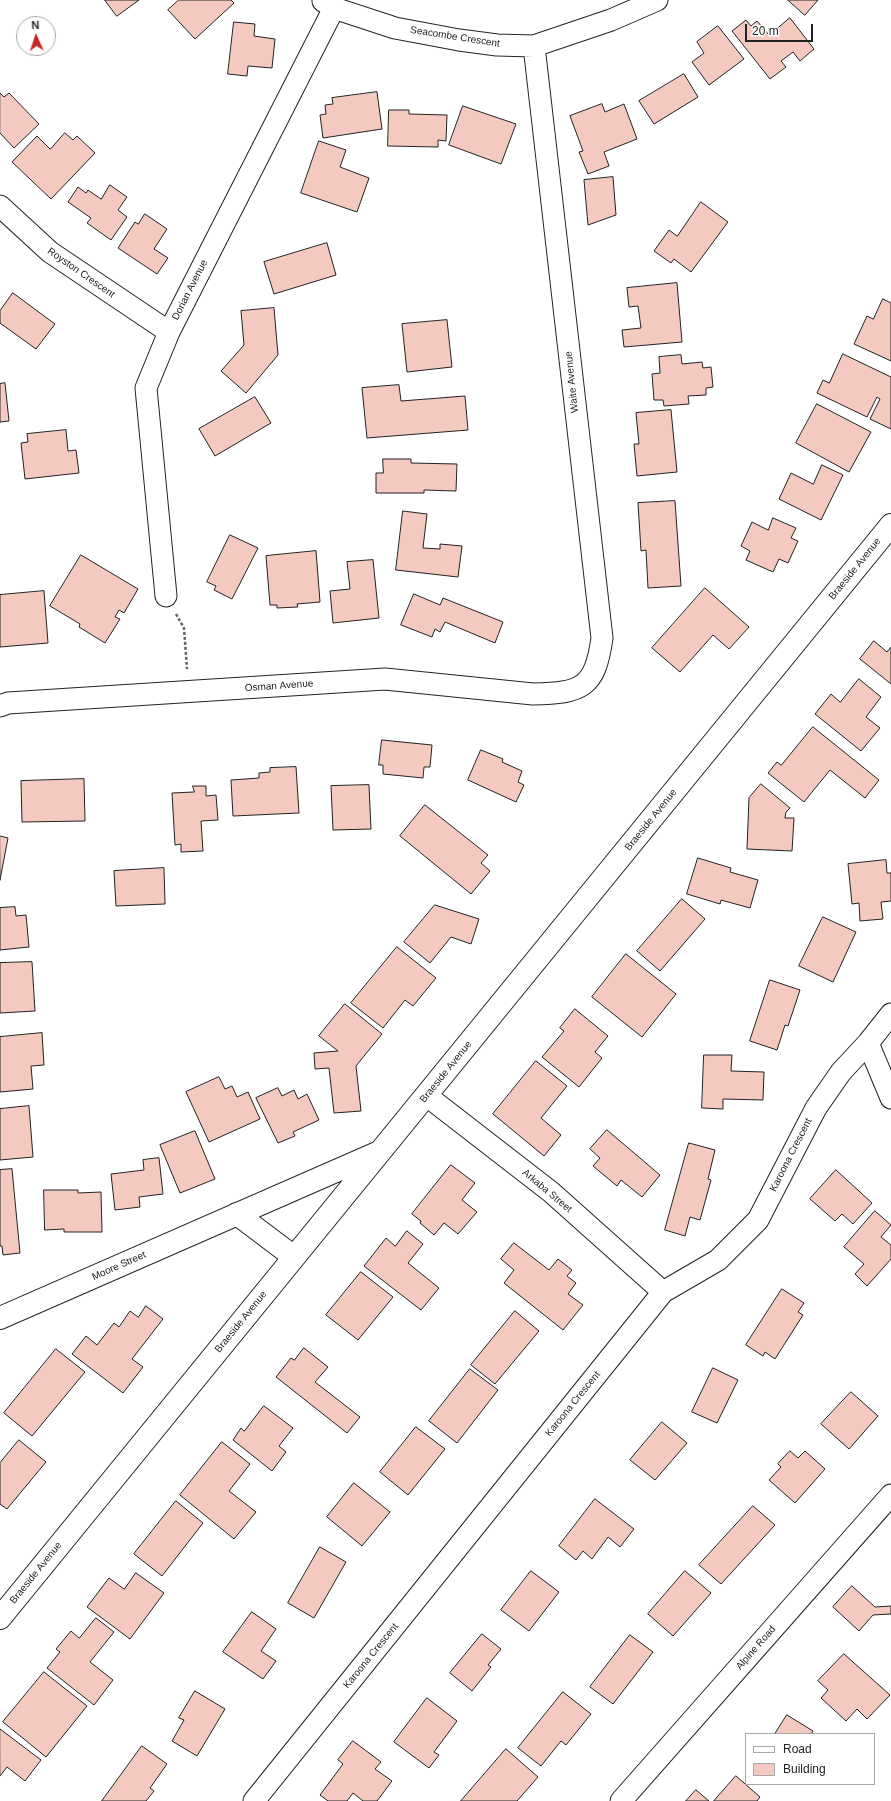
<!DOCTYPE html>
<html>
<head>
<meta charset="utf-8">
<style>
	body { margin:0 }
	#map { position:relative; width:891px; height:1801px; overflow:hidden; background:#fff; font-family:Helvetica,sans-serif }
	canvas { display:block }
	.legend { position:absolute; left:745px; top:1733px; width:130px; height:52px; box-sizing:border-box; background:#fff; border:1px solid #a7a7a7; margin:0; padding:5px 7px; list-style:none; font-size:12px; color:#222 }
	.legend li { display:flex; align-items:center; gap:8px; height:20px }
	.legend b { width:20px; border:1px solid #a7a7a7 }
	.north { position:absolute; left:16px; top:16px; width:40px; height:40px; box-sizing:border-box; background:#fff; border:1px solid #a7a7a7; border-radius:50%; rotate:357deg; font-size:11px; font-weight:700; line-height:16px; text-align:center; color:#222 }
	.north::after { content:''; display:block; margin:auto; width:14px; height:18px; background:#c62828; clip-path:polygon(50% 0,100% 100%,50% 72%,0 100%) }
	.scale { position:absolute; left:745px; top:24px; width:68px; height:18px; box-sizing:border-box; border:2px solid #222; border-top:0; padding-left:5px; font-size:12px; line-height:14px; white-space:nowrap; color:#222; -webkit-text-stroke:3px #fff; paint-order:stroke }
</style>
</head>
<body>
<div id="map">
<canvas width="891" height="1801"></canvas>
<ul class="legend">
<li><b style="height:5px;background:#fff"></b>Road</li>
<li><b style="height:11px;background:#f3c9c0"></b>Building</li>
</ul>
<div class="north">N</div>
<div class="scale">20 m</div>
</div>
<script>
const ctx = document.querySelector('canvas').getContext('2d');
ctx.lineJoin = 'round';
function paint(path, color) { ctx.fillStyle = color; ctx.fill(path, 'evenodd'); }
function strokePath(path, color, width, dash) { ctx.strokeStyle = color; ctx.lineWidth = width; ctx.lineCap = dash ? 'butt' : 'round'; ctx.setLineDash(dash || []); ctx.stroke(path); }
function drawText(font, color, halo, rows, align = 'center') {
  ctx.font = font + ' Helvetica,sans-serif'; ctx.lineWidth = 3; ctx.setLineDash([]); ctx.textBaseline = 'middle'; ctx.strokeStyle = halo; ctx.fillStyle = color; for (const [text, x, y, turn = 0] of rows) {
    ctx.save(); ctx.translate(x, y); ctx.rotate((+turn || 0) * Math.PI / 180); ctx.textAlign = isNaN(turn) ? turn : align; if (halo) ctx.strokeText(text, 0, 0); ctx.fillText(text, 0, 0); ctx.restore();
  }
}
const building = new Path2D(`
	M105,0H139L117,16Z
	M179,0H231L234,3L195,39L168,10Z
	M788,0H818L805,15Z
	M790,18L814,49L800,61L793,52L781,61L786,67L770,79L732,31L746,20L751,26L757,21L769,35Z
	M234,22L255,24L254,36L275,39L272,68L248,66L247,76L228,74Z
	M718,26L744,59L709,85L692,62L704,53L697,42Z
	M684,74L698,97L654,124L639,101Z
	M377,92L382,129L323,138L320,115L326,114L325,105L333,104L332,98Z
	M0,93L4,97L9,93L39,124L14,148L0,133Z
	M602,104L605,112L624,104L637,139L604,152L609,166L588,174L579,152L583,151L570,116Z
	M463,106L516,124L501,164L449,145Z
	M389,110H409V114L447,115L446,141L438,140V147L388,146Z
	M65,133L73,140L77,136L95,153L51,199L12,162L37,136L50,149Z
	M319,141L346,150L340,167L369,178L357,212L301,193Z
	M613,177L616,215L588,225L584,180Z
	M110,185L127,197L118,210L127,217L111,240L87,223L91,218L68,202L78,187L86,193L88,190L101,199Z
	M701,202L728,222L691,272L674,259L671,263L654,251L669,230L677,236Z
	M145,214L167,229L154,249L168,258L157,274L118,248L135,222L138,224Z
	M327,243L336,275L274,294L264,262Z
	M677,283L682,342L624,347L622,330L641,328L638,306L629,307L627,288Z
	M13,293L55,324L36,349L0,323V311Z
	M883,299L891,303V361L854,344L867,316L873,319Z
	M274,308L278,355L246,393L221,371L244,345L241,311Z
	M447,320L452,367L407,372L402,324Z
	M843,354L891,377V429L870,419L880,399L877,397L867,417L817,393L823,380L829,383Z
	M681,355L682,364L702,362L703,368L711,367L713,387L706,388V395L688,396L689,404L664,406L663,400H654L652,374L660,373L659,357Z
	M5,383L9,421L0,422V384Z
	M399,385L401,401L465,396L468,430L367,438L362,388Z
	M255,397L271,423L215,456L199,429Z
	M817,404L871,432L849,472L796,443Z
	M671,410L677,472L637,476L634,444H639L636,413Z
	M66,430L68,451L76,450L79,473L25,479L21,443L28,442L27,434Z
	M383,459H411V463L457,464L456,491L424,490V493H376V473H383Z
	M822,465L843,475L821,520L779,499L791,473L813,484Z
	M675,501L681,586L648,588L646,550L641,551L638,503Z
	M403,511L427,514L423,548L440,549V544L462,546L458,577L396,570Z
	M773,518L796,528L791,538L798,541L788,563L779,559L773,572L746,560L750,551L741,546L752,522L768,530Z
	M230,535L258,548L232,599L214,590L216,586L207,582Z
	M316,551L320,602L297,604L298,607L277,608V605H270L266,556Z
	M81,555L138,589L124,613L119,610L115,617L120,619L105,643L79,627L80,624L50,606Z
	M373,560L379,618L333,623L330,591L350,589L347,562Z
	M705,588L749,627L729,649L713,635L680,672L652,648Z
	M44,591L48,643L0,647V595Z
	M414,594L440,605L443,598L503,622L495,643L445,622L440,632L435,629L432,637L401,625Z
	M874,641L887,652L891,647V684L860,659Z
	M859,679L881,697L866,717L880,728L861,751L815,714L831,694L840,702Z
	M813,727L879,780L865,798L830,770L804,802L768,773L777,762L781,765Z
	M382,740L432,745L430,767H424L423,778L383,774V765H379Z
	M481,750L503,759L502,762L522,771L518,782L524,785L516,802L468,780Z
	M296,767L299,813L233,816L231,780L259,778V773L270,772V768Z
	M84,779L85,821L22,822L21,781Z
	M761,784L790,808L786,812L785,818H794L792,851L747,849L749,798Z
	M369,785L371,829L333,830L331,786Z
	M193,786H206V796L216,795L218,820L201,821L203,851L181,852V844L175,845L172,793L194,792Z
	M425,805L488,855L481,863L490,871L471,894L400,836Z
	M0,836L8,838L0,880Z
	M698,858L731,868L730,872L758,880L750,908L721,900L720,904L687,894Z
	M886,860L887,873H891V901L881,902L883,919L860,921L859,903L852,904L848,864Z
	M164,868L165,904L116,906L114,871Z
	M682,899L705,919L660,971L637,951Z
	M435,905L479,919L471,944L451,937L430,963L404,942Z
	M15,907L16,916L26,915L29,947L0,950V908Z
	M823,917L856,932L833,982L799,966Z
	M397,947L436,978L413,1006L405,1000L383,1028L351,1003Z
	M626,954L676,994L642,1037L592,997Z
	M32,962L35,1011L0,1013V963Z
	M770,980L800,990L788,1026L785,1025L777,1050L750,1041Z
	M345,1004L382,1034L356,1066L361,1111L334,1113L329,1068L315,1069L314,1053L338,1051L319,1036Z
	M575,1009L608,1036L595,1052L602,1058L579,1087L542,1057L564,1031L560,1028Z
	M42,1033L44,1065L31,1066L33,1089L0,1092V1037Z
	M704,1055H732L731,1071L764,1072L763,1100L723,1099V1109L702,1108Z
	M536,1061L567,1086L541,1118L561,1135L544,1156L493,1114Z
	M219,1077L225,1089L232,1086L237,1097L248,1092L260,1119L209,1142L186,1092Z
	M278,1088L282,1096L294,1090L298,1099L307,1094L319,1120L293,1132L295,1136L278,1143L256,1098Z
	M29,1106L33,1157L0,1160V1109Z
	M607,1130L660,1175L642,1197L621,1180L617,1186L593,1166L600,1158L590,1149Z
	M195,1131L215,1179L180,1193L160,1145Z
	M689,1143L715,1150L708,1179L711,1180L700,1220L690,1217L685,1236L665,1230Z
	M159,1158L163,1194L139,1197L140,1207L115,1210L111,1174L144,1170L143,1160Z
	M451,1165L475,1183L462,1200L477,1212L458,1234L444,1223L434,1235L420,1223L421,1221L412,1214Z
	M12,1169L20,1253L3,1255L2,1246H0V1170Z
	M836,1170L872,1203L853,1224L842,1214L835,1221L810,1199Z
	M44,1190H78V1193L101,1192L102,1232H64V1229L45,1230Z
	M875,1211L891,1225L881,1237L891,1245V1259L867,1286L855,1274L864,1264L844,1247Z
	M407,1231L423,1244L408,1263L439,1288L421,1310L364,1266L386,1238L395,1246Z
	M514,1243L549,1270L558,1259L572,1270L567,1276L576,1283L568,1294L583,1305L563,1330L504,1283L514,1270L501,1259Z
	M361,1272L393,1297L358,1340L326,1315Z
	M782,1289L804,1303L798,1312L803,1315L775,1359L765,1352L763,1356L746,1345Z
	M146,1306L163,1319L132,1359L143,1367L123,1393L72,1354L86,1336L97,1345L114,1323L119,1327L130,1311L138,1317Z
	M515,1311L539,1331L495,1384L471,1365Z
	M304,1348L328,1367L315,1382L360,1417L347,1433L276,1377L291,1358L294,1360Z
	M56,1349L85,1372L32,1436L4,1413Z
	M713,1368L738,1380L717,1423L692,1412Z
	M470,1369L498,1390L457,1443L429,1421Z
	M851,1392L878,1416L849,1449L821,1424Z
	M264,1406L293,1428L279,1446L286,1452L272,1471L233,1440L241,1428L244,1431Z
	M662,1422L687,1443L655,1480L630,1460Z
	M416,1427L445,1449L408,1495L380,1472Z
	M19,1440L46,1462L7,1509L0,1504V1463Z
	M222,1442L250,1464L229,1491L256,1512L234,1539L180,1495Z
	M790,1451L798,1458L805,1451L825,1469L795,1503L769,1480L781,1467L778,1464Z
	M354,1483L390,1512L362,1546L327,1517Z
	M595,1499L634,1529L620,1547L608,1537L592,1559L583,1551L576,1560L559,1546Z
	M176,1501L203,1523L162,1576L134,1554Z
	M753,1506L775,1525L721,1584L699,1565Z
	M320,1547L346,1562L314,1618L288,1603Z
	M531,1571L559,1592L529,1631L501,1610Z
	M685,1571L711,1593L673,1636L648,1614Z
	M136,1573L164,1593L130,1639L87,1607L109,1578L124,1589Z
	M852,1586L875,1607L891,1606V1614L873,1615L859,1631L833,1607Z
	M252,1612L276,1629L261,1651L276,1661L263,1679L223,1652Z
	M96,1618L114,1632L90,1662L113,1680L94,1705L47,1668L60,1652L56,1649L71,1631L79,1638Z
	M482,1634L501,1649L488,1665L491,1667L472,1691L450,1673Z
	M630,1635L653,1652L613,1704L590,1687Z
	M844,1654L890,1695L867,1719L857,1709L846,1721L821,1698L828,1690L818,1681Z
	M44,1672L87,1706L46,1757L3,1722Z
	M195,1691L225,1709L197,1756L172,1741L184,1720L179,1718Z
	M563,1692L591,1714L566,1745L561,1741L541,1766L518,1748Z
	M427,1698L457,1721L434,1752L439,1755L429,1768L394,1742Z
	M787,1715L813,1731L811,1734H775Z
	M0,1729L41,1760L25,1781L7,1767L0,1776Z
	M353,1741L381,1762L375,1769L392,1781L377,1801H363L353,1793L347,1801H328L320,1795L343,1764L338,1760Z
	M142,1746L167,1764L150,1788L154,1791L146,1801H102Z
	M506,1749L538,1777L517,1801H461Z
	M736,1776L760,1797L757,1801H714Z
	M696,1790L709,1801H686Z`);
const path = new Path2D(`
	M176,614L184,628L187,669`);
const minor = new Path2D(`
	M323,1L334,8L395,28L459,40L497,45L534,46L611,20L657,0
	M0,206L50,252L169,332
	M166,596L146,388L169,332L334,8
	M0,706L8,703L385,679L533,694C582,693 595,688 602,638L534,46
	M868,1043L891,1098
	M427,1096L551,1192L663,1292
	M254,1801L663,1292L718,1260L758,1220L816,1108L841,1072L868,1043L891,1014
	M621,1801L891,1495`);
const tertiary = new Path2D(`
	M237,1214L294,1257
	M0,1318L377,1153
	M0,1618L891,525`);
const streetNames = [
	["Seacombe Crescent",455,37,9],
	["Royston Crescent",81,273,35],
	["Dorian Avenue",190,290,-63],
	["Waite Avenue",572,382,-96],
	["Braeside Avenue",855,569,-51],
	["Osman Avenue",279,686,-4],
	["Braeside Avenue",651,820,-51],
	["Braeside Avenue",446,1072,-51],
	["Karoona Crescent",791,1155,-63],
	["Arkaba Street",547,1191,40],
	["Moore Street",119,1266,-24],
	["Braeside Avenue",241,1322,-51],
	["Karoona Crescent",573,1404,-51],
	["Braeside Avenue",36,1573,-51],
	["Alpine Road",756,1648,-49],
	["Karoona Crescent",371,1656,-51]
];
paint(building, '#f3c9c0');
strokePath(building, '#222', 1);
strokePath(minor, '#222', 23);
strokePath(tertiary, '#222', 24);
strokePath(path, '#646464', 2.5, [3, 2]);
strokePath(minor, '#fff', 21);
strokePath(tertiary, '#fff', 22);
drawText('10px', '#222', '#fff', streetNames);
</script>
</body>
</html>
